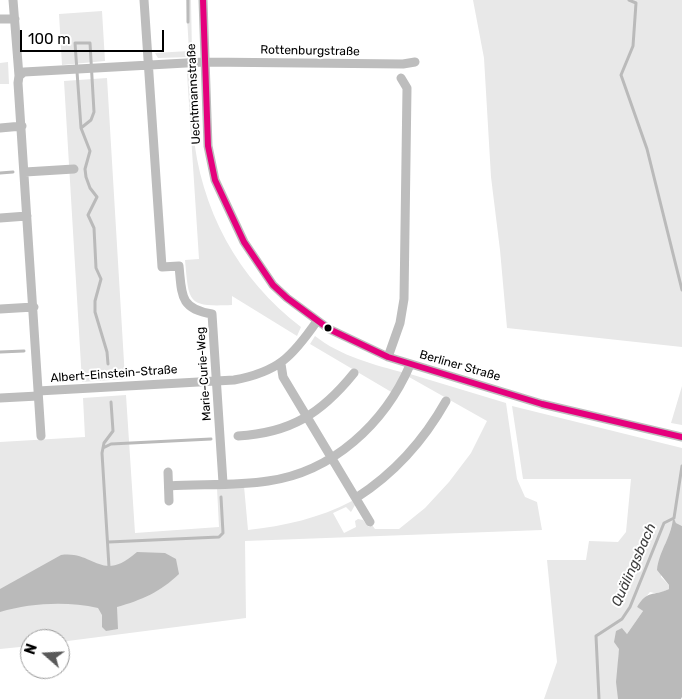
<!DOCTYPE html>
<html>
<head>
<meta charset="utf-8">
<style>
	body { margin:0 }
	#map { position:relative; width:682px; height:699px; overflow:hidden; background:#fff; font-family:Rubik,sans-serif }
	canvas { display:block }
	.north { position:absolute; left:20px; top:629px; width:50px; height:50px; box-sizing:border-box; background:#fff; border:1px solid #999; border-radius:50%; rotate:289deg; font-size:14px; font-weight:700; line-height:20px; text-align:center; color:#000 }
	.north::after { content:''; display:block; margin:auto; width:18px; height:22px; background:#595959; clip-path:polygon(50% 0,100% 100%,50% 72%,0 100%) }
	.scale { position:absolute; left:20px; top:30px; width:144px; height:22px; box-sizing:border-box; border:2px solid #000; border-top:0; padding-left:6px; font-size:15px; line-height:18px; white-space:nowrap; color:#000; -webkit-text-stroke:4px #fff; paint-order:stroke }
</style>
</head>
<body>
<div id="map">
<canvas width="682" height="699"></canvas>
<div class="north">N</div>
<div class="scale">100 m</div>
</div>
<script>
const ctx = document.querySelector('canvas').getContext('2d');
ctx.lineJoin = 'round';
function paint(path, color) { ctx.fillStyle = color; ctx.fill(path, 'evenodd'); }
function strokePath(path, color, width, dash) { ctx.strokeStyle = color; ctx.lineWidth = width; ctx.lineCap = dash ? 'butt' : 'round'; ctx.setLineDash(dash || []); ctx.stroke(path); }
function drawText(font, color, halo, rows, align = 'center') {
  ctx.font = font + ' Rubik,sans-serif'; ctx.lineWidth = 4; ctx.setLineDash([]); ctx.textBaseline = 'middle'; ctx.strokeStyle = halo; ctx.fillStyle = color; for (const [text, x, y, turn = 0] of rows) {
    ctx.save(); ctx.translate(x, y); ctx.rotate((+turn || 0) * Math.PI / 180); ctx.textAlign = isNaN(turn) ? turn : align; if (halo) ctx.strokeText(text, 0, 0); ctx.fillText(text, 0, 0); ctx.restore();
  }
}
const green = new Path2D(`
	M186,0H191L192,54L190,57L158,58L155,53L189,51Z
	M473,0H682V347L507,328L500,250L491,177L484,58Z
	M102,11L105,61L62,65L59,14Z
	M8,62L9,84H0V63Z
	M189,72L192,73C189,92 191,111 193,130C200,209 238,279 301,327L297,336L232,296V305C187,307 189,303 185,260L199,259L187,73Z
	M107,78L125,379L82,382L64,81Z
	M315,336C340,356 375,365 405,373L393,393L310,344Z
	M410,374L506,403L517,479L525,497L537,502L542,530L245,541L246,618L60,642V639H30V646L0,649V442L85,437L83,398L126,395L135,533L219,527L217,488L244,486L248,530C284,526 320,518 352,501L355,505L351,512L346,507L333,513L344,533L356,527L355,521L358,519L363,520L369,527L372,525L375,529H399L425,508L449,482L471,453L487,421L409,377Z
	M682,386V425L671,423Z
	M512,406L682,448V526L676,523L674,518L673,529L665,544L661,577L669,585V589L658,594L650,592L637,607L643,611L627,634L622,628L618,660V699H544L557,662L547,560H586L589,541L618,542L626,532L631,479H523Z`);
const water = new Path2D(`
	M673,516L676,523L682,526V697L681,699H618L616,682L619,649L614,642L616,631L622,628L627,634L643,611L637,607C648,589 653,597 669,589V585L657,570C659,550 673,535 673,516Z
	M137,552L165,553L176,559L179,574C160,592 142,600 117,607L118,629L106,631L102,627V615L98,608C66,601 31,603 0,612V589L61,555C94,550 101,584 137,552Z`);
const stream = new Path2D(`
	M188,0V22
	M629,0L636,3L633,46L621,75L647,149L682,290
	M81,128L75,43H90L94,112L91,120L81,128L90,151L85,169L86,177L90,188L97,197L88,215L94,228L96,268L101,279L95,301V312L107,352L108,364
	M0,173L13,172
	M0,352L24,351
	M103,448L111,444L211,439
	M109,542L219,537L223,533L221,497
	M109,567L102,453L104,443L113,431L111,402
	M599,699L596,636L622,619L630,607L664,523L674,518L682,466`);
const minor = new Path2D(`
	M13,0L19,76
	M144,0L162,267L179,266C182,294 179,309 212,314L223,483
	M203,0L208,146L215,180L244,242L273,285L287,298L329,329L388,357L542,404L682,437
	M0,19H15
	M0,128L22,126
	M25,172L74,169
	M0,218L27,216
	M0,309L34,307
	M388,357L400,323L404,299L407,88L401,78
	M281,364L283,377L370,522
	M38,391L234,380C278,372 292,357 317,321
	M0,398L38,396
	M41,436L18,83L19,76L24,72L204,62L403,64L415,62
	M238,436C290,433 321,414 354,373
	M168,472L169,501
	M169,486C201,484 236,486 268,481C333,472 385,423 410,365
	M356,498C395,473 423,442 446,401`);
const bus1 = new Path2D(`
	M203,0L208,146L215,180L244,242L273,285L287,298L329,329L388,357L542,404L682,437`);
const markers = [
	[328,328,4.5,"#000"]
];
const streetNames = [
	["Rottenburgstraße",310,51,1],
	["Uechtmannstraße",194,94,-93],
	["Berliner Straße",460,366,16],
	["Albert-Einstein-Straße",114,374,-4],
	["Marie-Curie-Weg",204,374,-94]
];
const waterNames = [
	["Quälingsbach",634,565,-66]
];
paint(green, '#e8e8e8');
paint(water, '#bababa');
strokePath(stream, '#bababa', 3);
strokePath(minor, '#bdbdbd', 9);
strokePath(bus1, '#e5007d', 6);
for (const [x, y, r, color] of markers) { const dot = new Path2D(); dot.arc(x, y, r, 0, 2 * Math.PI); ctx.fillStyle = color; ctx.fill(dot); strokePath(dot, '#fff', 2); }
drawText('12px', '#000', '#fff', streetNames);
drawText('italic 14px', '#3e3e3e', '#fff', waterNames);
</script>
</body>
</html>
